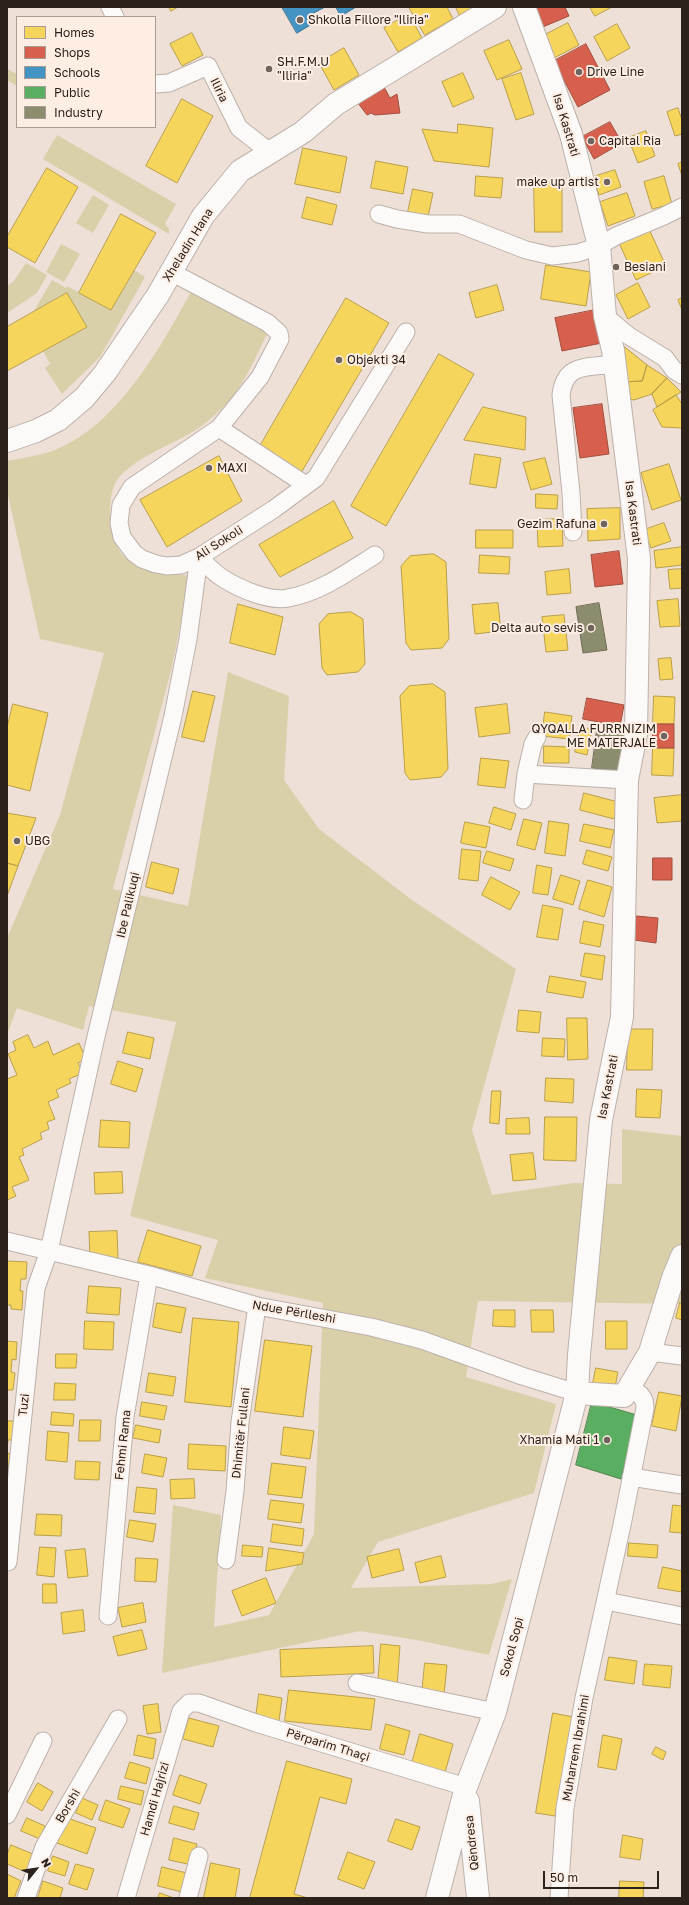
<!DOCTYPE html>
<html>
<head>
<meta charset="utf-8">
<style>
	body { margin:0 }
	#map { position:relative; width:689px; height:1905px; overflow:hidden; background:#eee0d7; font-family:"Golos Text",sans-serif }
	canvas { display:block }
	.frame { position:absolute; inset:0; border:8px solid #2b221c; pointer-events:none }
	.legend { position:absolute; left:16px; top:16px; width:140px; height:112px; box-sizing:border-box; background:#fdede3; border:1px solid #a99c93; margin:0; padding:5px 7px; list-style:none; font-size:12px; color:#2b221c }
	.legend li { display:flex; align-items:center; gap:8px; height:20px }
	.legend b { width:20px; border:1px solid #a99c93 }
	.north { position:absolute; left:16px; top:1849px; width:40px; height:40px; -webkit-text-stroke:3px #fdede3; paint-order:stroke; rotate:60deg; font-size:11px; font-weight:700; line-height:16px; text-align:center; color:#2b221c }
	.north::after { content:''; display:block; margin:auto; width:14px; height:18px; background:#2b221c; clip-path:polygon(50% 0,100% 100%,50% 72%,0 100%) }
	.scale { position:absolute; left:543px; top:1871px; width:116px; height:18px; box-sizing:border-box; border:2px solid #2b221c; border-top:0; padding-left:5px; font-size:12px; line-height:14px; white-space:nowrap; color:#2b221c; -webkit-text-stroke:3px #fdede3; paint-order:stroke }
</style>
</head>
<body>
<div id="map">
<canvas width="689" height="1905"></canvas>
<div class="frame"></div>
<ul class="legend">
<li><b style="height:11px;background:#f6d55c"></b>Homes</li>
<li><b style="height:11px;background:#d6604d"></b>Shops</li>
<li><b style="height:11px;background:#4393c3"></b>Schools</li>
<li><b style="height:11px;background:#5aae61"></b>Public</li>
<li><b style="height:11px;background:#8c8c6e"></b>Industry</li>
</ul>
<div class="north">N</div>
<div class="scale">50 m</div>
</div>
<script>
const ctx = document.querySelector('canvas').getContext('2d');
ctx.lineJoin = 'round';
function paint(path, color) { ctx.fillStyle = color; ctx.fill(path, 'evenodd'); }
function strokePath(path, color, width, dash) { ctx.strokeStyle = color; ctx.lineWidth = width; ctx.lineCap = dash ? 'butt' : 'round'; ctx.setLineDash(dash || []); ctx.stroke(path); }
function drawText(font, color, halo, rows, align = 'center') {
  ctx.font = font + ' "Golos Text",sans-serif'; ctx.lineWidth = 4; ctx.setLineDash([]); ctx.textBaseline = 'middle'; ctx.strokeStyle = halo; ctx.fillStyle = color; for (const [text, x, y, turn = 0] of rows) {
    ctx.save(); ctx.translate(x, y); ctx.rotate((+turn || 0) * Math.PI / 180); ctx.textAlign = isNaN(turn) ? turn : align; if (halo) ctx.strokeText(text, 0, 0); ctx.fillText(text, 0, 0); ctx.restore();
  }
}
const green = new Path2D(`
	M7,69L17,74V86L7,80Z
	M57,135L176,204L165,224L169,229V234L43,159Z
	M93,195L109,205L93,233L76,223Z
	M61,244L80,254L64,282L46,272Z
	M26,263L47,275L37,293L7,313V286L13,282Z
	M134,270L145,277L100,357L62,394L45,368L50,364L43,351L87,327L67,293L34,311L52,280L66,288L67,286L111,310Z
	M192,290L270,328C256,355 244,389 220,410C212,418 201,427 191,433C168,446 140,456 121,475C112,483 110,500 110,512C112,570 142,569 190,576L172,667L113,889L188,906L228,672L289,696L284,780L319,829L412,900L516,969L472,1130L492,1195L574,1183L622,1184V1129L682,1136V1304L478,1301L466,1377L556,1404L534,1493L378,1542L351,1588L491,1584L512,1579L489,1655L417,1640L360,1631L162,1673L173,1505L221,1515L214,1627L269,1615L314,1534L323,1303L205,1278L218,1240L130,1216L176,1022L89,1006L83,1030L17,1008L7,1035V938L60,815L104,653L40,639L7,491V461C22,458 38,456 52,451C116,428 161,347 192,290Z`);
const homes = new Path2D(`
	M169,7H178L171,11Z
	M409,7H447L453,19L425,35Z
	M456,7H477L460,16Z
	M590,7H612L595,16Z
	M409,14L422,38L398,52L384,28Z
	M568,23L579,45L554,58L543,36Z
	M617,24L630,48L607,61L594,37Z
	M192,33L203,55L182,66L170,44Z
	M509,40L522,69L497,80L484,51Z
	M344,48L359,75L334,90L319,63Z
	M463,73L474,98L453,107L442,82Z
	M521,73L534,114L516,120L502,79Z
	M182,99L213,116L177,183L146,166Z
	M678,108L682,120V134L675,136L667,112Z
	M458,124L493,128L489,167L434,161L422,129L457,133Z
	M646,131L655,156L638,163L628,138Z
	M303,148L347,157L340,193L295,184Z
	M376,161L408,167L403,194L371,188Z
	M682,162V176L678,164Z
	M47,168L78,187L35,263L7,247V237Z
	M615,170L621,187L599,195L593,177Z
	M476,176L503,178L501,198L475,196Z
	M664,176L672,204L652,209L644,182Z
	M534,182H562V232H535Z
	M413,189L433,193L428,217L408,212Z
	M627,193L635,216L608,226L600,202Z
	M307,197L337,205L332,225L302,218Z
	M121,214L156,233L111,310L79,293Z
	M649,229L666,266L636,280L619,243Z
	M546,265L591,272L586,306L541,299Z
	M638,283L650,307L628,319L616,295Z
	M497,285L504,310L476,318L469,293Z
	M67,293L87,327L7,371V327Z
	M346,298L389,323L301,473L259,448Z
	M682,298V310L678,300Z
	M621,344L647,365L642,381L622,382Z
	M439,354L474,374L386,526L351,506Z
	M647,365L667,378L652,394L634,400L625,398L622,382L642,381Z
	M667,378L681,392L657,407L652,394Z
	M676,395L682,404V428L662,427L653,410Z
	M483,407L526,417L525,450L464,440Z
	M475,454L501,458L496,488L470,484Z
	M219,456L242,501L167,547L140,500Z
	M545,458L552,484L531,490L523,463Z
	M669,464L681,500L652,510L641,473Z
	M536,494L558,495L557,509L536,508Z
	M334,501L353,538L280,577L259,545Z
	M620,508V539L588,541L587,509Z
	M562,519L563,546L538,547L537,520Z
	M664,523L671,541L651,548L644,530Z
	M476,530H513V548H476Z
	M682,547V565L656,568L654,551Z
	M434,554L446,562L449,639L442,648L411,650L406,643L401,566L410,556Z
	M480,555L510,557L509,574L479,573Z
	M569,569L571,593L547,595L545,572Z
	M682,569V588L670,589L668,570Z
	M678,599L680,626L660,627L657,601Z
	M498,603L501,631L475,634L472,605Z
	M238,604L283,617L275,655L230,643Z
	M351,612L363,619L365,664L358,672L327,675L322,668L319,624L328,614Z
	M564,615L568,650L546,652L542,617Z
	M671,658L673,679L660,680L658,659Z
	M433,684L445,692L448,769L441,777L410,780L405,773L400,696L409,686Z
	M193,691L215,696L204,742L182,737Z
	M654,696L675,697L674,724H653Z
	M13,704L48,713L30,791L7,785V728Z
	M507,704L510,733L479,737L475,708Z
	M545,712L572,716L569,739L542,736Z
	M580,727L592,729L587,755L575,752Z
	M544,746L569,747V763H544Z
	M653,748H674L673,776L652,775Z
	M481,758L509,761L505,788L478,785Z
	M584,793L618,802L614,819L580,810Z
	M682,795V821L657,823L654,798Z
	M494,807L516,814L511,830L489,823Z
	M7,813L36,818L18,866L7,863Z
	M524,819L542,823L535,850L517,845Z
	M549,821L569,824L565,856L545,853Z
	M465,822L490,827L486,848L461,843Z
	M584,824L614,830L610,848L580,841Z
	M462,849L481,851L478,881L459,879Z
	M587,850L612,857L608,871L583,864Z
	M487,851L514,859L510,871L483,863Z
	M152,862L179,869L173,894L146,887Z
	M7,863L18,866L7,896Z
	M537,865L552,868L548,895L533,893Z
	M561,875L580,881L573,905L553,899Z
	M491,877L520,892L510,910L482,895Z
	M588,880L612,887L604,917L579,909Z
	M543,905L563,909L558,940L537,937Z
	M584,921L604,925L600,947L580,943Z
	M585,953L605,956L602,980L581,976Z
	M550,976L586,982L583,998L547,992Z
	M519,1010L541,1012L539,1033L517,1031Z
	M567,1018H587L588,1059L568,1060Z
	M628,1029H653L652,1070H627Z
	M128,1032L154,1038L150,1059L123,1053Z
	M28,1035L34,1048L48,1041L53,1055L79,1043L86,1059L78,1063L83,1073L69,1079L71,1083L56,1090L59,1097L48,1102L55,1119L47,1122L49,1129L40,1133L42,1139L22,1149L24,1155L19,1157L29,1180L12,1187L16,1196L7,1200V1079L17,1075L8,1054L16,1050L13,1042Z
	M543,1038L565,1039L564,1057L542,1056Z
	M118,1061L143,1069L136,1092L111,1084Z
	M546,1078L574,1079L573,1103L545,1101Z
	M637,1089L662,1090L660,1118L636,1117Z
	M492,1091H501L499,1124L490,1123Z
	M545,1117H577L576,1161L544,1160Z
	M529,1118L530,1134H506V1119Z
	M101,1120L130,1122L129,1148L99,1147Z
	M533,1153L536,1179L513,1181L510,1155Z
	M122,1172L123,1193L95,1194L94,1173Z
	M148,1230L201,1246L192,1276L138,1262Z
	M117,1231L118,1258L90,1259L89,1232Z
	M7,1261L27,1262L26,1279H21L20,1291H23L22,1310L11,1309V1305H7Z
	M89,1286L121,1288L119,1315L87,1313Z
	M157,1303L186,1308L181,1333L153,1327Z
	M680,1303L682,1304V1320L676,1318Z
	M494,1310H515V1327L493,1326Z
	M531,1310H553L554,1332H532Z
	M193,1318L239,1322L231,1407L185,1402Z
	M85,1321L114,1322L113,1350L84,1349Z
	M606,1321H627V1349H606Z
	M265,1340L312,1346L303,1417L255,1411Z
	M7,1341L17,1342L16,1360L12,1359L11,1372L15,1373L13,1390H7Z
	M56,1354H77L76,1368H56Z
	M596,1368L618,1372L615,1387L593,1383Z
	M149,1373L176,1377L173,1396L146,1392Z
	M55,1383L76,1384L75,1400H54Z
	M659,1392L682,1396L676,1431L652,1426Z
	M142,1402L167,1406L164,1420L140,1416Z
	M52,1412L74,1414L73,1426L51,1425Z
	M80,1420H101L100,1441H79Z
	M7,1421H14L12,1440H8L7,1452Z
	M136,1425L161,1430L159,1443L133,1438Z
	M284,1427L314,1431L310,1459L281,1455Z
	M48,1431L69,1433L67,1462L46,1460Z
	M189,1444L226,1446L225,1471L188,1469Z
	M7,1453L10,1454L8,1471H7Z
	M145,1454L167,1458L163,1477L142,1473Z
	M76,1461L100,1462L99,1480L75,1479Z
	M272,1463L306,1467L302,1498L268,1494Z
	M194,1479L195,1498L171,1499L170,1480Z
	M137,1487L157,1489L155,1514L134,1512Z
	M271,1500L304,1504L301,1523L268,1519Z
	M673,1505L682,1506V1533L670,1532Z
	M37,1514L62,1515L61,1536L35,1535Z
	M130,1520L156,1524L153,1542L127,1537Z
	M273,1524L304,1529L302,1546L271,1542Z
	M629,1543L658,1545L657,1558L628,1556Z
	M243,1545L263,1547L262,1557L242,1556Z
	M40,1547L56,1548L54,1577L37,1575Z
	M269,1548L304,1553L302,1564L266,1571Z
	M85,1549L88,1576L68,1578L65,1551Z
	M399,1549L404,1570L372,1578L367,1557Z
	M441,1556L446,1577L420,1583L415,1563Z
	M136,1558L158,1559L156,1582L135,1581Z
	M663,1567L682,1571V1592L658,1588Z
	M266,1578L276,1603L242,1616L232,1591Z
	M43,1584H56L57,1603H43Z
	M143,1603L146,1622L122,1627L118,1608Z
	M83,1610L85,1631L63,1634L61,1613Z
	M142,1630L147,1649L118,1656L113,1637Z
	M381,1644L400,1646L397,1686L378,1685Z
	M373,1646L374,1673L281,1677L280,1650Z
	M609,1657L637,1661L634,1684L605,1680Z
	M425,1663L447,1665L444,1695L422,1693Z
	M645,1664L672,1666L670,1688L643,1685Z
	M289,1690L375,1699L371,1730L285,1721Z
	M259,1694L282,1698L279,1721L256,1717Z
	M158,1704L161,1732L147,1734L143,1706Z
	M553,1713L573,1717L555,1816L536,1813Z
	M189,1718L219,1726L213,1747L183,1739Z
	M386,1724L410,1731L404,1755L380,1749Z
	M420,1734L453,1744L444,1776L411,1767Z
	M138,1735L156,1739L153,1759L134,1755Z
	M603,1735L622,1739L616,1770L598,1767Z
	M656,1747L666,1752L663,1760L652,1754Z
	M287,1761L352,1779L346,1804L320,1797L294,1894L308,1898H250Z
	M130,1762L150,1768L146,1784L125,1778Z
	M180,1775L207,1784L200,1804L173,1795Z
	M38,1783L53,1792L42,1811L27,1802Z
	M121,1786L144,1791L141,1805L118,1799Z
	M82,1798L98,1805L92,1820L76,1813Z
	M106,1800L130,1809L123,1828L99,1820Z
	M174,1806L199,1813L194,1830L169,1823Z
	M27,1818L45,1826L40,1839L21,1831Z
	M67,1818L96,1828L87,1854L57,1843Z
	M396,1819L420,1827L412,1850L388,1841Z
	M623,1835L643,1839L640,1860L620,1857Z
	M174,1838L197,1844L192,1865L169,1860Z
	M11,1845L33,1854L26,1872L7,1864V1855Z
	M348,1852L375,1862L364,1889L338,1879Z
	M53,1856L69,1862L65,1876L48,1871Z
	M211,1863L240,1869L235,1898H204Z
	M76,1864L94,1869L87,1890L69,1884Z
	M162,1867L187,1873L182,1892L158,1886Z
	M7,1874L21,1881L14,1898H7Z
	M43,1881L63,1888L60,1898H38Z
	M620,1881L644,1882L643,1898H619Z
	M160,1893L174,1898H158Z`);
const shops = new Path2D(`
	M528,7H565L569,16L538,29Z
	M586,44L610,90L578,107L554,61Z
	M384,87L390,98L397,94L400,113L375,115L371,113L367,115L358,103Z
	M610,122L622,143L594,159L582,137Z
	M595,310L602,343L562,351L555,318Z
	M602,404L609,454L580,458L573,408Z
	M619,551L623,584L595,587L591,555Z
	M587,698L624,705L620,726L583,719Z
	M653,724H674V748H653Z
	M653,858H672V880H653Z
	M636,916L658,918L656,943L634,940Z`);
const schools = new Path2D(`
	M282,7H325L308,16L312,24L297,33Z
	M336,7H356L341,16Z`);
const public = new Path2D(`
	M592,1402L637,1415L621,1479L576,1465Z`);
const industry = new Path2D(`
	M599,603L607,650L583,653L576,607Z
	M597,730L625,734L621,772L592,768Z`);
const minor = new Path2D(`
	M110,7L115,17
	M155,84L169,83L208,66L239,128L271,153
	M379,214L397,219L428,224H459L526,250L552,256L578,253L599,246L616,236L664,216L682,207
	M171,272L268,323L279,333L280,339L260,377L219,428L132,487L121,505L119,523L122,537L134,553L142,559L156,564L167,566L181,565L199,557L274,509L316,478L406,332
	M605,316L629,336L665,358L674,370L682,375
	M219,428L306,485
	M573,532L571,493L561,395C565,362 588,368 615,364
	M199,557C207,565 215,574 224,579C240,589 270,602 288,598C319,593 348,572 375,555
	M526,774L533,744L537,737
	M523,800L526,774L627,780
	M7,1241L149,1275L257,1306L371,1327L422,1340L522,1376L577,1393
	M650,1352L682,1356
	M631,1477L682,1485
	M226,1560L235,1491L240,1422L257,1306
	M8,1562L36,1288L49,1251L95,1041L173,716L188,639L199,557
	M606,1601L682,1616
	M108,1616L125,1417L149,1275
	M357,1683L495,1712
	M7,1815L43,1741
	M26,1898L44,1847L118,1719
	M126,1898L181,1711L189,1703H199L256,1723L466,1787
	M188,1898L199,1856
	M559,1898L565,1808L584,1698L622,1525L645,1408C645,1400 642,1394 634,1391L624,1396`);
const tertiary = new Path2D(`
	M7,441L36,431L58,420L84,398L105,373L126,342L158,295L203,216L240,171L303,132L336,104L495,7
	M577,1393L624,1396L650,1352L673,1278L682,1256
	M468,1801L478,1898
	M437,1898L466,1787L495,1712L577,1393L579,1355L601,1120L622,1017L627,780L636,734L639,559L613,350L605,316L599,246L571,134L524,7`);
const markers = [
	[300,20,4,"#6f645d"],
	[269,69,4,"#6f645d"],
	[579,72,4,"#6f645d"],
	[591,141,4,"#6f645d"],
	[607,182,4,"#6f645d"],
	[616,267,4,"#6f645d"],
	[339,360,4,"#6f645d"],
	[209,468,4,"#6f645d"],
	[604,524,4,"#6f645d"],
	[591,628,4,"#6f645d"],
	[664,736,4,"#6f645d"],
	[17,841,4,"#6f645d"],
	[607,1440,4,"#6f645d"]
];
const poiNames = [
	["Shkolla Fillore \"Iliria\"",308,20],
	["SH.F.M.U",277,62],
	["\"Iliria\"",277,76],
	["Drive Line",587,72],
	["Capital Ria",599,141],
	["make up artist",599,182,"right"],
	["Besiani",624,267],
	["Objekti 34",347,360],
	["MAXI",217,468],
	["Gezim Rafuna",596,524,"right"],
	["Delta auto sevis",583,628,"right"],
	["QYQALLA FURRNIZIM",656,729,"right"],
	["ME MATERJALE",656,743,"right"],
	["UBG",25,841],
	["Xhamia Mati 1",599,1440,"right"]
];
const streetNames = [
	["Iliria",219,90,64],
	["Isa Kastrati",566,125,73],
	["Xheladin Hana",188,245,-58],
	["Isa Kastrati",633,513,83],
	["Ali Sokoli",219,543,-32],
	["Ibe Palikuqi",128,905,-77],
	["Isa Kastrati",608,1087,-79],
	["Ndue Përlleshi",294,1312,10],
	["Tuzi",24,1405,-84],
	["Dhimitër Fullani",241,1433,-84],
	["Fehmi Rama",123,1445,-84],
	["Sokol Sopi",512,1647,-75],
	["Përparim Thaçi",328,1745,17],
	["Muharrem Ibrahimi",576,1748,-80],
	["Hamdi Hajrizi",155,1799,-74],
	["Borshi",68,1806,-60],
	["Qëndresa",472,1843,-96]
];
paint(green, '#d9d0aa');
paint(homes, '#f6d55c');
strokePath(homes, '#b99f49', 1);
paint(shops, '#d6604d');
strokePath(shops, '#a34d3e', 1);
paint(schools, '#4393c3');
strokePath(schools, '#3c7191', 1);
paint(public, '#5aae61');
strokePath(public, '#4c844c', 1);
paint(industry, '#8c8c6e');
strokePath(industry, '#6f6c55', 1);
strokePath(minor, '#bcb1aa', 19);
strokePath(tertiary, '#bcb1aa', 24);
strokePath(minor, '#fcfaf9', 17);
strokePath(tertiary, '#fcfaf9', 22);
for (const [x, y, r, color] of markers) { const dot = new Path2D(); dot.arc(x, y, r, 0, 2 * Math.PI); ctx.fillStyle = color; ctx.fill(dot); strokePath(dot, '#fdede3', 1.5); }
drawText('12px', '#2b221c', '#fdede3', poiNames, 'left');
drawText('12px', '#2b221c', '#fdede3', streetNames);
</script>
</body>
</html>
